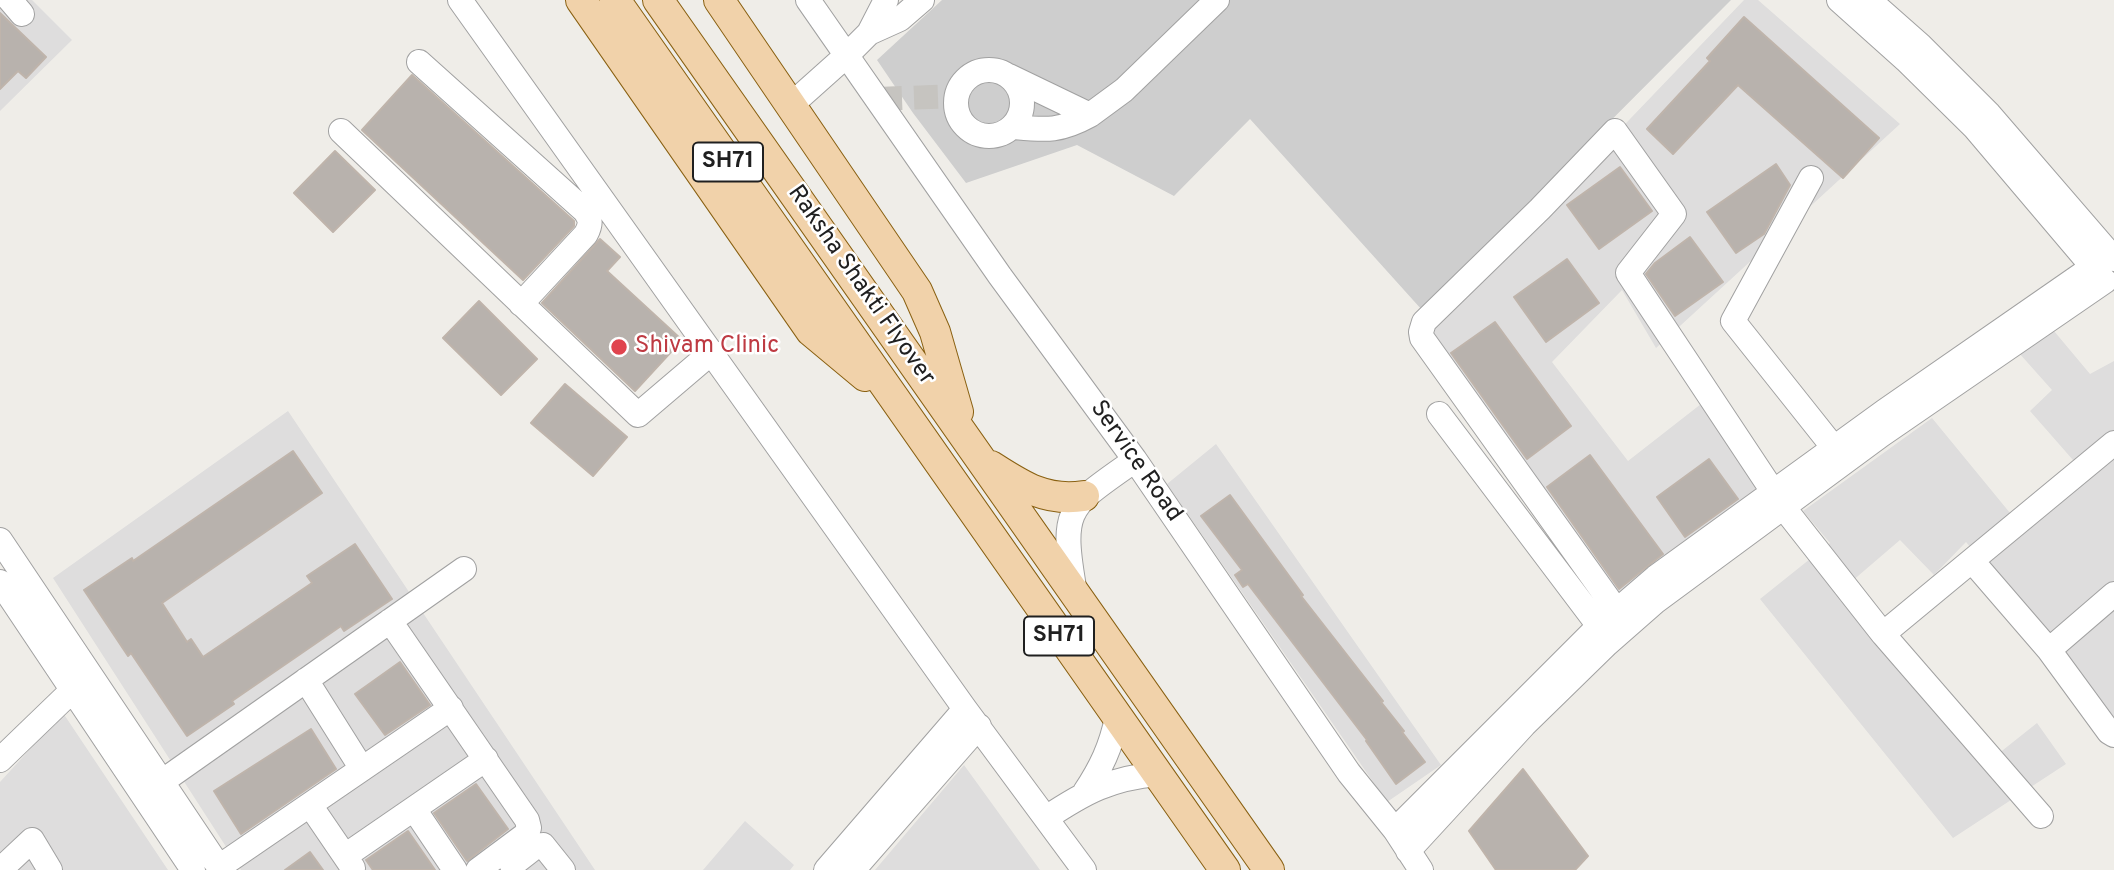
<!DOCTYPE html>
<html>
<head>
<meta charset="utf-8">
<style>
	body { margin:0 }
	canvas { display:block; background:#efede8 }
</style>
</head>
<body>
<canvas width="2114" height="870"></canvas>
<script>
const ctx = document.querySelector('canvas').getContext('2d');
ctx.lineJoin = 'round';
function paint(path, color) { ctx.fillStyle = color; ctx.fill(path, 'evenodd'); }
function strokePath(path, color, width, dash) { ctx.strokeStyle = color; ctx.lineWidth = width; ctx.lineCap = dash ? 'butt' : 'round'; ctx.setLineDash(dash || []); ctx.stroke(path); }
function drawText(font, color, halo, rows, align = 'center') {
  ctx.font = font + ' Overpass,sans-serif'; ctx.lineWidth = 5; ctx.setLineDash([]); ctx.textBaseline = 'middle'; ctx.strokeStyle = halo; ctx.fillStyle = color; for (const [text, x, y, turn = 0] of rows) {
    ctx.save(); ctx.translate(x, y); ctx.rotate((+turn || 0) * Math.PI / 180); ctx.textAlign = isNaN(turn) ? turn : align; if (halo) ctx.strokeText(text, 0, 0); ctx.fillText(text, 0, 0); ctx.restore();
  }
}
const residential = new Path2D(`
	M0,0H32L72,40L0,111Z
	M1744,0H1758L1900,124L1656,348L1622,290L1552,362L1628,461L1701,404L1763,495L1616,602L1425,333Z
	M2054,331L2090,374L2114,361V725L1966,542L1934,575L1900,540L1851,582L1998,754L2037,723L2066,764L1953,838L1760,599L1830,543L1803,511L1932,418L2024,530L2087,476L2030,411L2052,390L2019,353Z
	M288,411L595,870H241L53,578Z
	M1216,444L1441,765L1387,802L1167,484Z
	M63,713L168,870H0V782Z
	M964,765L1040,870H875Z
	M745,821L794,865L790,870H703Z`);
const religious = new Path2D(`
	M942,0H1731L1422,310L1250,119L1174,196L1077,145L966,183L913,113L877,60Z`);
const building = new Path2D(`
	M0,13L46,57L26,78L18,71L0,89Z
	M1744,17L1879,138L1843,178L1738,85L1673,154L1647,129L1710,61L1707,58Z
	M412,75L574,221V226L523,280L362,130Z
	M335,151L375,190L333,232L294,193Z
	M1776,164L1790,185L1764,234L1736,253L1707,212Z
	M1620,167L1652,211L1599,249L1567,205Z
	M1690,237L1723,282L1675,316L1646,274L1655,263Z
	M600,239L620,257L607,271L682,340L635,391L542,303Z
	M1567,259L1599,303L1546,342L1514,297Z
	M479,301L537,359L501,395L443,338Z
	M1495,322L1571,426L1527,459L1451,353Z
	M565,384L627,437L593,476L531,423Z
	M293,451L322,493L162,603L187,642L191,639L203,657L312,583L307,576L355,544L392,599L344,631L341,626L232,701L234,704L187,736L131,653L128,656L84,590L132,558L133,561Z
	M1590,455L1663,554L1619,589L1547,487Z
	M1709,459L1738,499L1685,537L1657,497Z
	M1230,495L1303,595L1301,596L1383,701L1381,702L1404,731L1402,732L1425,762L1396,784L1366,741L1367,740L1248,584L1243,587L1235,575L1242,570L1201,516Z
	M400,662L430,705L385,735L355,694Z
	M311,729L336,769L241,834L214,791Z
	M1523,769L1588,856L1575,870H1496L1469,831Z
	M476,784L508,829L467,861L434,813Z
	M408,831L435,870H373L366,860Z
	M310,852L323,870H285Z`);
const minorTunnel = new Path2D(`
	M878,99L956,96`);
const minor = new Path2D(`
	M10,0L22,14
	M460,0L965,709L1084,870
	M808,0L1000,276L1135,460L1349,773L1395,830L1421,870
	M1839,0L1906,60L1975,128L2103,279
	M1869,0L1920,45L1989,114L2114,259
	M869,33L900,19L922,0
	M419,62L585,211C591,220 591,224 586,234L521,304
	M956 103a33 33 0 1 1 66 0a33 33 0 1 1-66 0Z
	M1009,76L1090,115C1059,132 1046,130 1013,127
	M791,105L847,55L869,33L886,0
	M1090,115L1124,90L1217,0
	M341,131L638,415L712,352
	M1811,178L1733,321L1834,448
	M1439,414L1599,626
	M0,540L221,870
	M1973,562L2049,650L2109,732L2114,735
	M0,582L193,870
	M1075,593C1060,507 1067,508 1135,460
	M1617,611L1422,338L1421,332L1424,322L1540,209L1615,131L1674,214L1628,273L1784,508L1883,634L2114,443
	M390,621L527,820L529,828L525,835L478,870
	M1883,634L2041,816
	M2049,650L2114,594
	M306,680L362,769
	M0,760L83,680
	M1085,792C1101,768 1111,747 1117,718
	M143,795L464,569
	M310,805L353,868
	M414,809L455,870
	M1046,818C1085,792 1111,778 1158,774
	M1395,830L1599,626L1656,577L1885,411L2094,266
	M1408,851L1524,725L1607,644L1656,601L1881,435L2105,281
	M345,856L486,759
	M512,865L535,847L543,845L563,870
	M219,867L451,708
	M0,870L32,840L50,870
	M826,870L965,709
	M853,870L979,726`);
const major = new Path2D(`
	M581,0L811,331L865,376
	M615,0L1225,870
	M658,0L1269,870
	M719,0L917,291L935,332L958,412
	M991,466C1022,486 1046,502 1084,496`);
const markers = [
	[619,347,9,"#e0444e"]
];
const shields = [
	[728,162,70],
	[1059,636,70]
];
const shieldNames = [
	["SH71",728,162],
	["SH71",1059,636]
];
const streetNames = [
	["Raksha Shakti Flyover",860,286,55],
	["Service Road",1135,462,55]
];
const healthNames = [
	["Shivam Clinic",635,347]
];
paint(residential, '#dedddd');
paint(religious, '#cecece');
paint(building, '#b8b2ad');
strokePath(building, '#bfb4ab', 2);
strokePath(minorTunnel, '#c6c4c0', 24, [24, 12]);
strokePath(minor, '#a1a1a1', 26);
strokePath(major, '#8a6112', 32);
strokePath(minor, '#fff', 24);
strokePath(major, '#f1d2aa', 30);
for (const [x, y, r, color] of markers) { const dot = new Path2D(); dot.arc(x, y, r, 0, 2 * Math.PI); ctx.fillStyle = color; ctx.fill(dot); strokePath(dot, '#fff', 2.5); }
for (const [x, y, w] of shields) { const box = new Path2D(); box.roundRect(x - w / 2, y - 19.5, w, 39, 5); ctx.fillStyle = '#fff'; ctx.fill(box); strokePath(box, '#202020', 2); }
drawText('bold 23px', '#202020', null, shieldNames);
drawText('24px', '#202020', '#fff', streetNames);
drawText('24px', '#be3a42', '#fff', healthNames, 'left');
</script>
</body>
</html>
